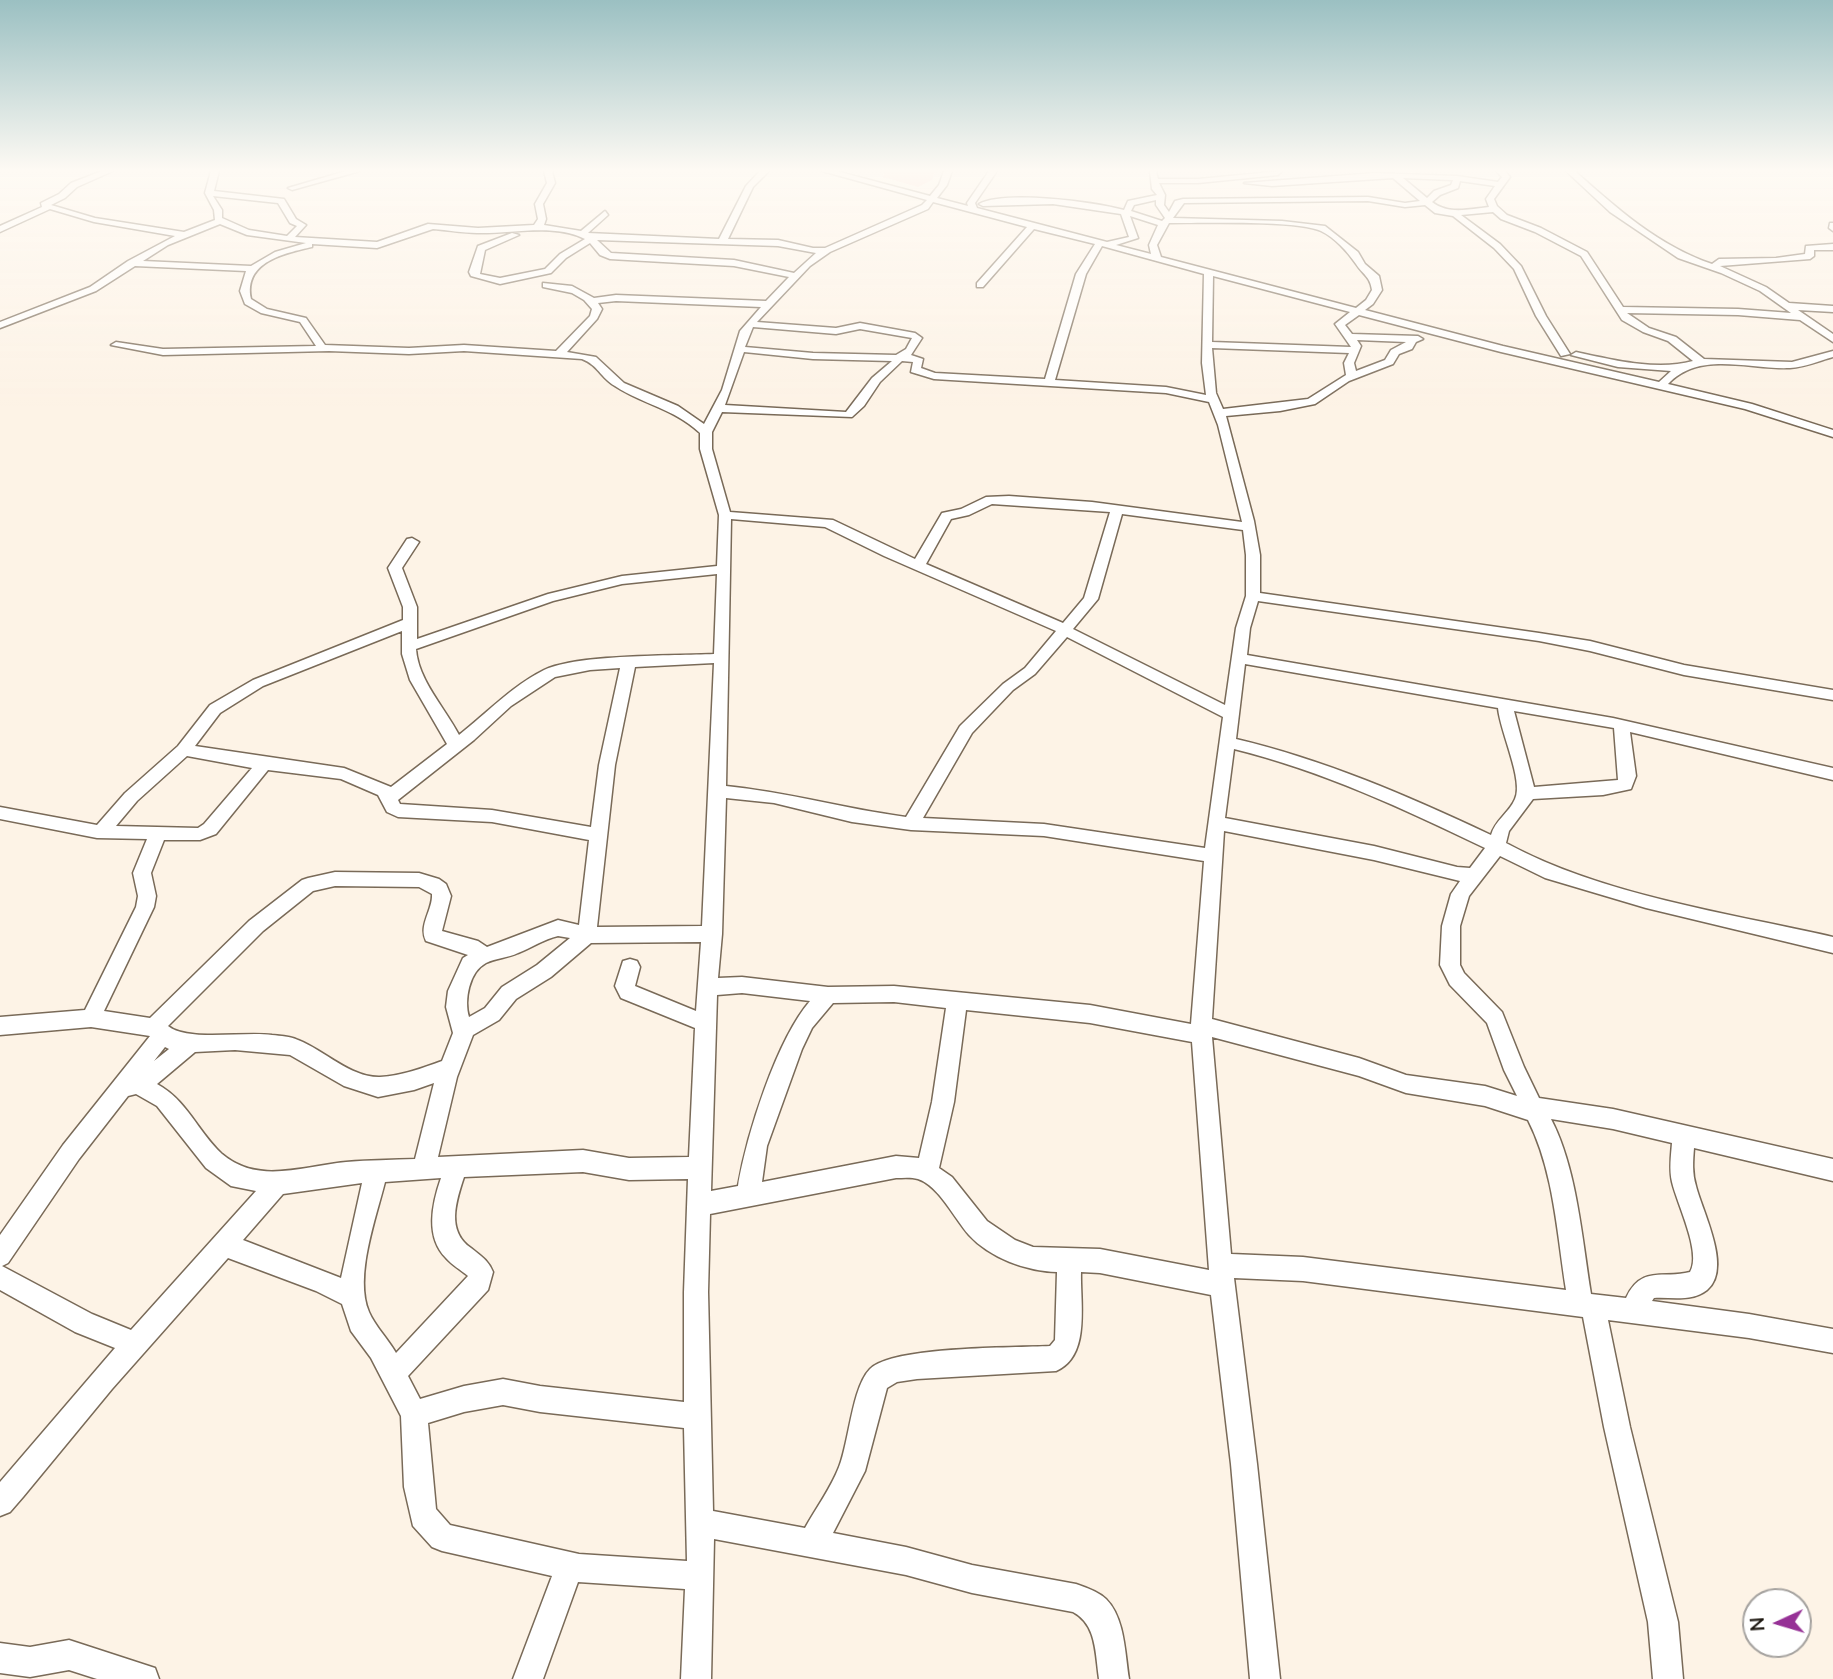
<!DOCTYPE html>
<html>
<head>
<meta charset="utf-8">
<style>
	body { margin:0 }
	#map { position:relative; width:1833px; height:1679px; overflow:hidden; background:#fdf3e6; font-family:"Nunito Sans",sans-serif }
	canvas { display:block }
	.north { position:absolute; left:1742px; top:1588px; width:70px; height:70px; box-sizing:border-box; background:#fff; border:2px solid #a5a29f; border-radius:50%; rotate:266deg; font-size:19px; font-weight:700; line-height:28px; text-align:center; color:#1d1710 }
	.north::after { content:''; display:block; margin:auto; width:24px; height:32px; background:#963196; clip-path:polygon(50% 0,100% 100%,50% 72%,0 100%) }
</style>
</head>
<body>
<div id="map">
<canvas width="1833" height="1679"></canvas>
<div class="north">N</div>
</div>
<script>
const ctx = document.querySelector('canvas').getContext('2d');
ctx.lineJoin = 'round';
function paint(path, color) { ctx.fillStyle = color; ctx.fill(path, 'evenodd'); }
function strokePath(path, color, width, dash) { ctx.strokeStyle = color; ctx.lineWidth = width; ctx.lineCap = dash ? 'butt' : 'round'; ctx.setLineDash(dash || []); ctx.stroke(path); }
const green = new Path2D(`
	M885,171H935L932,180L918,187L883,177Z`);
const street = new Path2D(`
	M102,171H113L77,187L65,198L51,205L95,218L184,232L215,220L214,210L205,193L211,171H219L214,191L284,199L296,219L306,225L295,237L377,242L428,224L478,228L534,225L538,219L535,204L547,183L544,171H552L555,183L543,204L546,219L544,225L581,231L605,211L608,215L588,233L719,239L746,186L760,171H769L753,187L728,239L778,240L813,248H825L922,205L927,200L822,171H836L930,196L939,185L944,171H952L947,185L937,198L968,206L967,203L989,171H997L975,203L977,208L1107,242L1129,237L1121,214L1053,204L983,206L979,204C1005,190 1094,202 1124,210L1128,201L1157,195L1152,189L1150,171H1156L1158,179H1198L1282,171L1278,175L1198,183H1159L1165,195L1164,205L1169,212L1175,201L1183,199L1368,197L1405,203L1420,201L1393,178L1272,186L1244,183L1375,173L1457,176L1498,182L1502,177L1496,171H1505L1510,177L1494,199L1497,206L1507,215L1541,228L1587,252L1623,307L1738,309L1791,313L1760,291L1721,273L1678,258L1610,212L1566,171H1575C1616,208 1659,246 1712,264L1719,259L1776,258L1805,254L1806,246L1833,244V250H1814V256L1810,259L1720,266L1766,287L1789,303L1833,306V312L1798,310L1833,334V342L1800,320L1738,315L1627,313L1649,328L1676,337L1704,359L1792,362L1833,351V357C1819,361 1805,367 1790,368C1749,370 1700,350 1668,384L1752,404L1833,430V437L1745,409L1501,352L1359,315L1345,325L1352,334L1418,336L1423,339L1416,342L1412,349L1399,354L1393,364L1349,381L1315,404L1280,411L1226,416L1254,521L1260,555V593L1539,633L1590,641L1684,665L1833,690V700L1684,675L1590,651L1539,641L1258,601L1250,628L1247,655L1613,718L1833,768V780L1630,732L1636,776L1631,789L1603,795L1533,799L1509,831L1506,843C1601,895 1728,913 1833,937V953L1646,908L1545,878L1500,856L1469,896L1460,926V965L1464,973L1502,1012L1524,1067L1539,1098L1613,1109L1833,1159V1181L1694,1148C1693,1161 1692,1173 1696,1186C1702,1211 1733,1269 1707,1290C1692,1302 1672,1297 1654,1298L1652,1301L1749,1314L1833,1329V1353L1749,1338L1608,1320L1630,1427L1678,1622L1683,1679H1653L1648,1622L1604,1427L1583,1317L1303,1281L1234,1278L1257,1464L1280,1679H1250L1231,1464L1211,1295L1100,1273L1081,1272C1080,1303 1091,1356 1056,1371L917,1379L897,1382L887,1388L865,1471L833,1533L906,1547L972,1565L1076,1584C1085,1587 1099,1592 1106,1599C1125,1618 1125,1654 1129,1679H1099C1095,1653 1097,1625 1073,1612L972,1593L906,1575L714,1539L711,1679H681L685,1589L578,1582L543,1679H513L552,1576L442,1551L432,1547L413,1526L404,1487L401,1416L371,1358L351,1331L342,1304L316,1291L228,1258L112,1389L23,1497L10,1512L0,1516V1482L115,1348L75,1332L0,1290V1235L63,1145L150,1036L91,1027L0,1035V1017L85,1010L136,907L138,896L133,873L147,839L97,838L0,819V807L97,825L125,793L178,746L210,705L253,680L403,620V607L388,568L407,539L412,538L419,542L402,568L417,607V639L548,594L622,576L717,566L719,515L700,449V433C673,408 644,405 615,386C601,378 598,365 582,359L464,351L409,354L329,351L163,355L111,345L116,342L163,349L316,346L300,322L261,313L245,304L240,291L246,271L135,266L96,291L0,328V322L90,287L128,261L175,236L94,222L50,209L0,232V226L42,207L41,203L59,194L71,183ZM1403,178L1452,180H1453L1451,185L1434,191L1427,198ZM1460,181L1495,186L1486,199L1489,207C1469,209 1449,215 1432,202L1440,195L1458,188ZM213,196L278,203L290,223L297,226L287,236L249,230L222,218V210ZM1156,200V205L1165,218L1162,221L1131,211L1134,205ZM1368,201L1405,207L1425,205L1435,213L1453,216L1494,248L1514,269L1536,316L1561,356L1570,354L1546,316L1521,266L1500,244L1461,215L1493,212L1501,219L1535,232L1581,256L1622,320L1643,332L1668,341L1693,361C1657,371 1613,360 1576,352L1571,355L1618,367L1671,371L1659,382L1503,346L1365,310L1373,304L1382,290L1379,276L1365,264L1358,252L1325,226L1282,221L1173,218L1184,203ZM933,202L1027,227L977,283V287H983L1034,229L1095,244L1076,274L1045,379L935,373L921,368L923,359L911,355L922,338L915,333L860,323L836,328L757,322L810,266L830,252L928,209ZM1130,216L1158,225L1149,245L1151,254L1116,245L1138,238ZM1169,223C1199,223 1299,220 1321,231C1334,237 1348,252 1356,264C1363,275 1370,276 1372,290L1366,300L1356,308L1161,257L1157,245ZM220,224L247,235L306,243L275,252L251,266L143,261L168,245ZM433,229C448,230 462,233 477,233C511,234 555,223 585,239L560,254L545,269L500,278L480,274L485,250L519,235L512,233L478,246L469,272L471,276L500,284L551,273L566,258L590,243L600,255L610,259L734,266L789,277L766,301L616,295L594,298L572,286L543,283V287L572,293L584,300L592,309L590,316L556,351L464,345L409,348L325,345L306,318L267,309L251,299C243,262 285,253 312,247V244L377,248ZM597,240L778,246L816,253L794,273L734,260L611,253ZM1102,246L1204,274L1202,363L1206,395L1166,387L1055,380L1086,274ZM1213,276L1350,312L1335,324L1351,347L1212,342ZM616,301L761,307L740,331L722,390L704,424L678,406L624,383L596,357L567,352L597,319L602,309L598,303ZM753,327L836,334L860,329L912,338L906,349L896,355L813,353L745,347ZM1357,340L1406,342L1391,350L1385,360L1356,371L1354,363L1361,346ZM1212,348L1349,353L1344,363L1346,375L1308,399L1223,409L1216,393ZM744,352L813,359L892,361L872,378L846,412L725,405ZM902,361L913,362L911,372L934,379L1166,393L1209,402L1218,425L1242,522L1092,502L1009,496L986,497L961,509L942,513L915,559L833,520L730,512L712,449V432L722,412L852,417L864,406L880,382ZM992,504L1110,512L1084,598L1063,623L926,564L951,519L969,515ZM1122,514L1243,530L1246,555V596L1236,628L1225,705L1073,629L1098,599ZM731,519L825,527L884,556L1056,631L1025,668L1003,684L960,726L906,817C846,809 787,792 726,786ZM717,574L714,654C672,656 579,654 544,670C512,686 487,713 459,735C445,708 418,680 416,649L553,601L622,584ZM402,631V654L410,680L447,744L391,787L344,768L195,746L220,713L263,686ZM1067,637L1223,717L1205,848L1044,824L923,818L972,733L1013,690L1035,674ZM714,663L702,926L597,927L615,765L635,667ZM1245,664L1498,708C1500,731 1524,781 1515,799C1509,813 1495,820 1491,835C1408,796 1325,760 1236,739ZM620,668L599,765L591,827L492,810L400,804L398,800L474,740L511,706L555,677L590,670ZM1514,711L1614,728L1618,780L1534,787ZM1234,749C1323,771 1404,809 1485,848L1470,868L1457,867L1374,846L1225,818ZM187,756L252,768L204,824L198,828L116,826L137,801ZM268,770L341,779L378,795L387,812L398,817L492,822L589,840L579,925L558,920L487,947L478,941L442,931L451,896L446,884L439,879L419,873L335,872L308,878L302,880L249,921L150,1018L104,1011L154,907L156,896L151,873L164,840H200L216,834ZM726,798L774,803L852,822L911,830L1044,836L1204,861L1191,1024L1090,1005L894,986L828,987L742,977L718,978L722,934ZM1224,831L1374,860L1460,881L1451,894L1442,926L1440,965L1450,985L1487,1023L1504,1070L1517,1096L1485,1086L1406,1075L1359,1058L1212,1019ZM335,886L419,887L432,894C433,910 418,925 426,941L468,955L463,958L448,991L446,1007L453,1033L442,1061C422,1068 402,1076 380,1077C351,1078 324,1050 298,1040C290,1036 281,1036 272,1035C244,1031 187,1042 168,1026L263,931L313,891ZM558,936L570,938L537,965L502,987L485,1008L469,1017C464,1000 469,972 486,963C496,958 508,958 518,953C531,948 544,939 558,936ZM701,942L696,1011L635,986L640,967L637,961L630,959L623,961L615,986L621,998L695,1028L689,1157L629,1158L583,1150L438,1157L457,1077L473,1035L499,1020L516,999L551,977L591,943ZM742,993L810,1001C776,1041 747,1134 738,1186L711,1191L717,995ZM894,1002L946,1008L932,1102L919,1158L896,1156L762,1182L767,1146L802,1049L812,1028L833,1003ZM966,1010L1090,1023L1192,1042L1209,1270L1100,1249L1033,1247L1015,1240L987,1221L952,1177L939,1168L954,1102ZM1212,1037L1359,1076L1406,1093L1485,1106L1528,1120C1554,1171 1557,1234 1566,1290L1303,1257L1231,1254ZM165,1047L169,1049L154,1061ZM235,1050L290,1055L344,1086L378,1097L414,1090L434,1083L415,1159C392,1160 369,1160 346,1162C304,1166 258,1185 222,1154C198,1132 187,1100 157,1084L195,1052ZM136,1094L157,1106L206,1168L231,1186L256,1191L131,1330L92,1314L2,1266L8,1263L79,1159L128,1096ZM1551,1119L1613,1129L1672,1143C1671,1156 1669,1169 1672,1182C1677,1204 1702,1253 1690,1272C1663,1279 1641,1265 1626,1298L1591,1294C1582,1239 1577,1169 1551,1119ZM583,1172L629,1180L688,1179L684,1292V1402L540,1386L503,1379L464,1386L420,1399L408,1376L488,1290L493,1272C488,1260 481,1256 471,1248C446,1231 456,1201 464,1177ZM441,1178C432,1204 425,1237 446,1258C452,1265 461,1270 468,1276L396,1353C388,1339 375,1326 369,1312C354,1277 376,1218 385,1182ZM896,1178C903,1178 911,1177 918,1179C939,1186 954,1218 969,1235C990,1258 1026,1271 1057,1272L1055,1340L1050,1346C1013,1348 893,1346 870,1369C852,1387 849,1443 839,1467C831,1488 816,1508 805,1528L713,1511L708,1292L710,1214ZM362,1183L341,1278L243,1240L283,1194ZM503,1405L540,1412L684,1428L687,1561L579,1554L450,1525L436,1509L428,1423L464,1412Z
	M346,171H360L292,190L288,188Z
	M1830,223H1833V231L1829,228Z
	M69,1640L155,1668L159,1679H97L69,1670L30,1677L0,1673V1643L30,1647Z`);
paint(green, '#fecdc4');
strokePath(street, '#796a58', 3);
paint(street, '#fff');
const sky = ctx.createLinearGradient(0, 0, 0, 406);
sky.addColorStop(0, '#9bc0c2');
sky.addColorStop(0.42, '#fefaf4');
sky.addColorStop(1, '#fefaf400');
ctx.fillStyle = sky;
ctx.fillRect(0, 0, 1833, 406);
</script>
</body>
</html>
